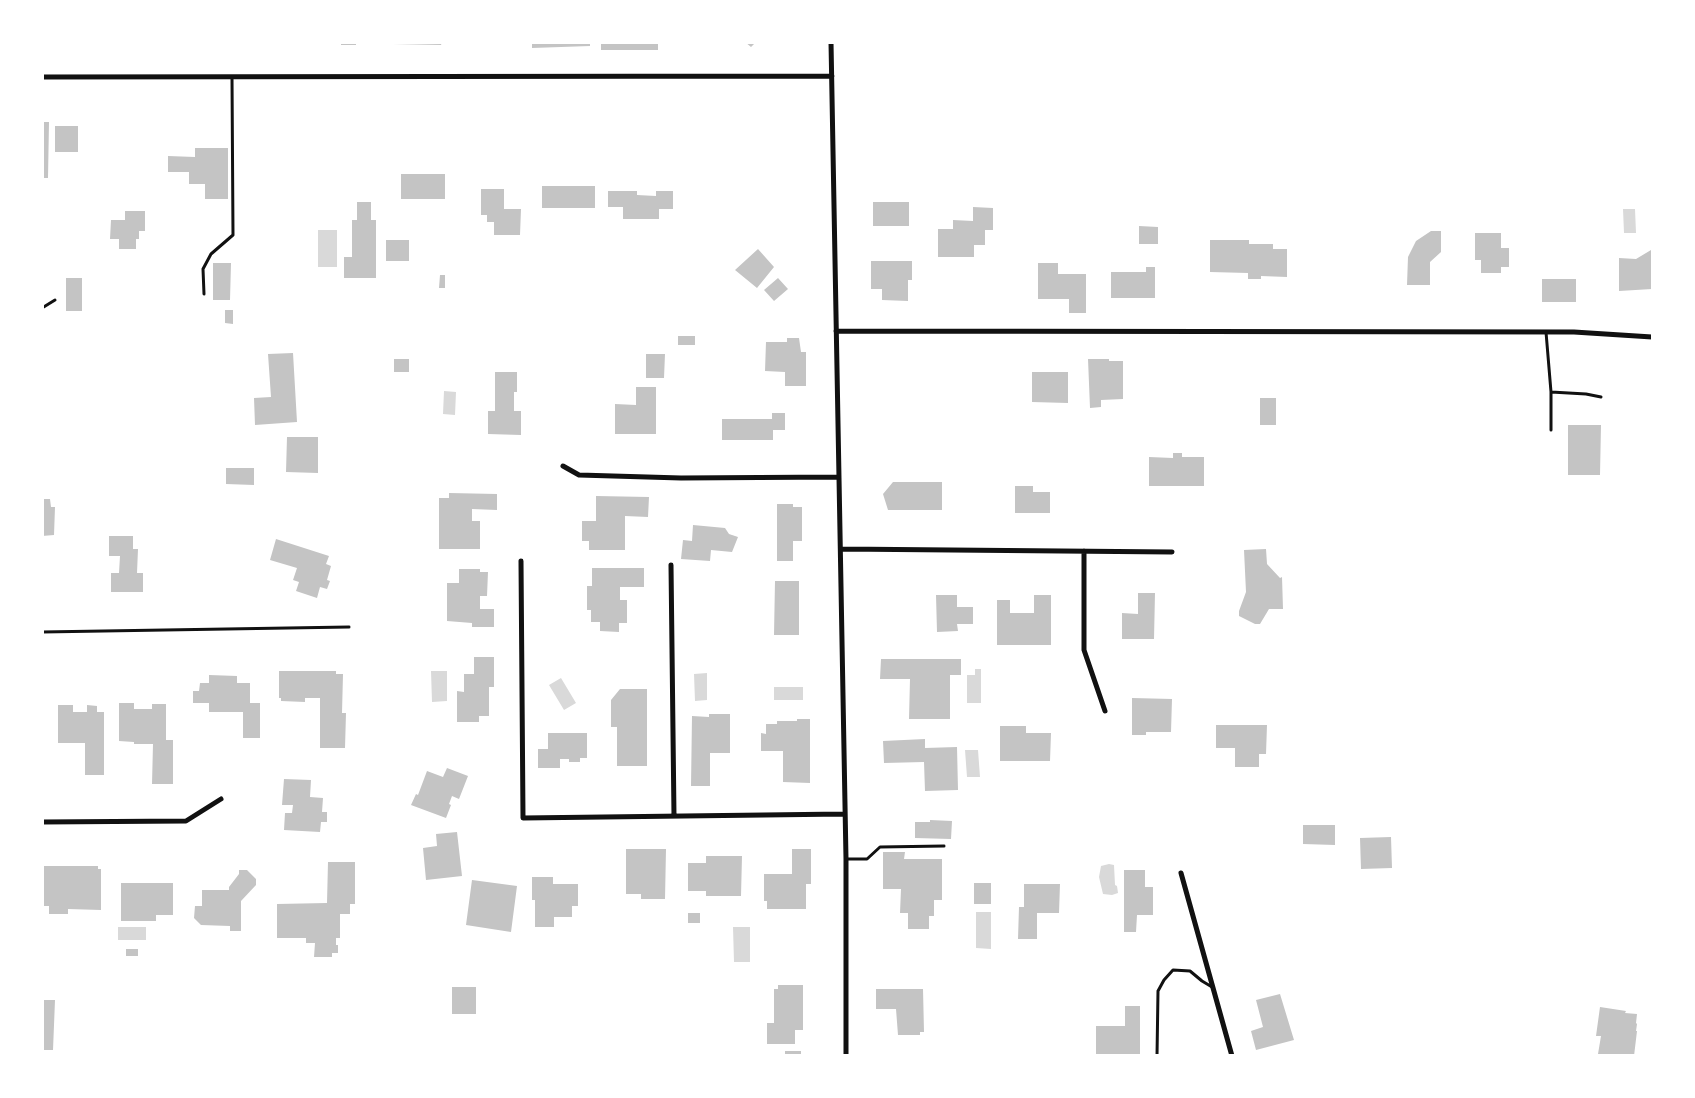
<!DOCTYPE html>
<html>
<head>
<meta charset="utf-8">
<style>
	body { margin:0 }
	#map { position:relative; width:1695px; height:1098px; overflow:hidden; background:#fff; font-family:"Roboto Condensed",sans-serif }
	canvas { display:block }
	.frame { position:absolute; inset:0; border:44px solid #fff; pointer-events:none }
</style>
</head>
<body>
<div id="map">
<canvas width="1695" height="1098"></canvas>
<div class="frame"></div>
</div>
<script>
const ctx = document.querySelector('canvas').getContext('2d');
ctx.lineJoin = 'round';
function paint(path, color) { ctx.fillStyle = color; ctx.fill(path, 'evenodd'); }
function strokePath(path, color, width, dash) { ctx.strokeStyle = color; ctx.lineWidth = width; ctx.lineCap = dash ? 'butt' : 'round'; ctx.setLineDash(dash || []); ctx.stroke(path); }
const water = new Path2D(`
	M1623,209H1635L1636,233H1624Z
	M318,230H337V267H318Z
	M444,391L456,392L455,415L443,414Z
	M975,669H981V703H967V675H975Z
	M431,671H447V701L432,702Z
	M707,673V700L695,701L694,674Z
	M561,678L576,703L564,710L549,685Z
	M774,687H803V700H774Z
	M965,750H978L980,777H967Z
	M1109,864L1114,865L1115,885L1117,886L1118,893L1112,895L1103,894L1099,877L1101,866Z
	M976,912H991V949L976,948Z
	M118,927H146V940H118Z
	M733,927H750V962H734Z`);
const building = new Path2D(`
	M341,42H356V45H341Z
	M393,42H442L441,45L393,44Z
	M532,42H590V46L532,48Z
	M601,42H658V50H601Z
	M745,42H756L751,47Z
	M42,122H49L48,178H42Z
	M55,126H78V152H55Z
	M195,148H228V199H205V184H189V172H168V156L195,157Z
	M401,174H445V199H401Z
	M542,186H595V208H542Z
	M481,189H504V209H521L520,235H494V222H487V215H481Z
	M608,191H637V195L656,196V191H673V209H659V219H623V207H608Z
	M357,202H371V220H376V278H344V257H352V220H357Z
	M873,202H909V226H873Z
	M973,207L993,208V230H985V245H974V257H938V229H953V220L973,221Z
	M125,211H145V231H139V239H136V249H119V239H110L111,220H125Z
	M1139,226L1158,227V244H1139Z
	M1431,231H1441V252L1430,262V285H1407L1408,257L1416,241Z
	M1475,233H1501V248H1509V267H1501V273H1481V260H1475Z
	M386,240H409V261H386Z
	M1210,240H1249V244H1273V249H1287V277L1261,276V279H1248V273L1210,272Z
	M758,249L774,267L757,288L735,270Z
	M1651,250H1652V289L1619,291V258L1636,259Z
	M871,261H912V280H908V301L882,300V289H871Z
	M213,263H231L230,300H213Z
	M1038,263H1058V274H1086V313H1069V299H1038Z
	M1146,267H1155V298H1111V272H1146Z
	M440,275H445V288H439Z
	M66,278H82V311H66Z
	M778,278L788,289L774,301L764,290Z
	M1542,279H1576V302H1542Z
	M225,310H233V324L225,323Z
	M678,336H695V345H678Z
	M787,338H799L801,352H806V386H785V372L765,371L766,342H787Z
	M293,353L297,422L255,425L254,398L271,397L268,354Z
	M646,354H665L664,378H646Z
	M394,359H409V372H394Z
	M1088,359H1109V361H1123V399L1101,400V407L1090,408Z
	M495,372H517V392H514V411H521V435L488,434V411H495Z
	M1032,372H1068V403L1032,402Z
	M636,387H656V434H615V404L636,405Z
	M1260,398H1276V425H1260Z
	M772,413H785V430H773V440H722V419H772Z
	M1568,425H1601L1600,475H1568Z
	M287,437H318V473L286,472Z
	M1173,453H1182V457H1204V486H1149V457L1173,458Z
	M226,468H254V485L226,484Z
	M893,482H942V510H888L883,494Z
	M1015,486H1033V492H1050V513H1015Z
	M449,493L497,494V510L472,509V521H480V549H439V498H449Z
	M596,496L649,497L648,517L625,516V550H589V541H582V521H596Z
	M42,499H50L51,507H55L54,535L42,536Z
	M777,504H793V507H802V541H793V561H777Z
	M693,525L725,528L729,534L738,537L732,552L711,550L710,561L681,559L683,540L692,541Z
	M109,536H133V549H138L137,573H143V592H111V573H119L120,556H109Z
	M276,539L329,556L326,564L331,566L327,580L330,581L327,589L320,587L317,598L296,591L299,582L293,580L297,568L270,560Z
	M1266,549L1267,564L1280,578L1282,577L1283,609H1269L1260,624H1255L1239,616V611L1246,592L1244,550Z
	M592,568H644V587H620V600H627V623H619V632L600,631V622H591V610H587V586H592Z
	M459,569H480V572H488L487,596H480V609H494V627H472V623L447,621V583H459Z
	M775,581H799V635H774Z
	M1138,593H1155L1154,639H1122V613L1138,614Z
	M936,595H957V607H973V624H957L958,631L937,632Z
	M1034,595H1051V645H997V600H1010V613H1034Z
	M474,657H494V687H489V716H479V722H457V691L464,692V674H474Z
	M881,659H961V675H950V719H909L910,679H880Z
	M279,671H336V674H343L342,713H346L345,748H320V698H305V702L281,701V698H279Z
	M209,675L237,676V683H250V703H260V738H243V712H209V703H193V691H199L200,683H209Z
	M620,689H647V766H617V727H611V700Z
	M1132,698L1172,699L1171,732H1146V735H1132Z
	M119,703H134V709H152V704H166V740H173V784H152L153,744H134V742L119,741Z
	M58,705H73V712H87V705L97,706V712H104V775H85V743H58Z
	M709,714H730V753H710V786H691L692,716L709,717Z
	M797,719H810V783L783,782V751H761V733L766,734V724H777V721H797Z
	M1216,725H1267L1266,754H1259V767H1235V748H1216Z
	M1000,726H1026V733H1051L1050,761H1000Z
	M548,733H587V758H580V762H569V759H560V768H538V749H548Z
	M925,739V748L957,747L958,790L925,791L924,762L884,763L883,741Z
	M447,768L468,776L459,799L452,796L449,804L451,805L446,818L411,805L416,794L418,795L427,771L443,777Z
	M284,779L311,780L310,797L323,798L322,812H327V822H321L320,832L284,830L285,813H292L293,805H282Z
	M930,820L952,821L951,839L915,838V822H930Z
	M1303,825H1335V845L1303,844Z
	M457,832L462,876L426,880L423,848L437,846L436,834Z
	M1391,837L1392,868L1361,869L1360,838Z
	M626,849H666L665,899H641V894H626Z
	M792,849H811V884H806V909H767V901H764V874H792Z
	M883,852H905L904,859H942V900H934V916H929V929H908V913H900L901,889H883Z
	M706,856H742L741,896H706V891H688V863H706Z
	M328,862H355V904H350V914H340V938H336V945H338V953H332V957H314L315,943H306V938H277V904L327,903Z
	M42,866H98V869H101V910L68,909V914H49V906H42Z
	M239,870H247L256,879V885L241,901V931H230V926L201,925L194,918L195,906H202V890H229V887L239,874Z
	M1124,870H1145V887H1153V915H1137L1136,932H1124Z
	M532,877H553V884H578V906H572V917H554V927H535V900H532Z
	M472,880L517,886L511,932L466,925Z
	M121,883H173V915H156V921H121Z
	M974,883H991V904H974Z
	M1024,884H1060L1059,913H1037V939H1018L1019,907H1024Z
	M688,913H700V923H688Z
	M126,949H138V956H126Z
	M778,985H803V1030H795V1044H767V1023H774V989H778Z
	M452,987H476V1014H452Z
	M876,989H923L924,1032H920V1035H898L896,1009H876Z
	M1280,994L1294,1040L1256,1050L1251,1031L1263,1027L1256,1000Z
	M42,1000H55L53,1050H42Z
	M1125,1006H1140V1056L1096,1055V1026H1125Z
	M1600,1007L1626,1011L1625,1013L1637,1014L1636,1023L1637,1024L1636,1031H1637L1634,1056L1598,1054L1601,1036H1596Z
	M785,1051H801V1056H785Z`);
const service = new Path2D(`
	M204,294L203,269L211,254L233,235L232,77
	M42,308L55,300
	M1546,332L1551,392V430
	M1551,392L1586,394L1601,397
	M42,632L349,627
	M846,859H867L880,847L944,846
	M1157,1056L1158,991L1164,980L1173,970L1190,971L1202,981L1212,987`);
const minor = new Path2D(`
	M831,42L846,859V1056
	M42,77L832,76
	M836,331L1574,332L1652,337
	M563,466L579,475L681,478L838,477
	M841,549L1172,552
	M1084,551V650L1105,711
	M521,561L523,818L844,814
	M671,565L674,816
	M42,822L186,821L221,799
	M1181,873L1232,1056`);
paint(water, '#d9d9d9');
paint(building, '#c4c4c4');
strokePath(service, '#111', 3);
strokePath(minor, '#111', 5);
</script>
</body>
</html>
